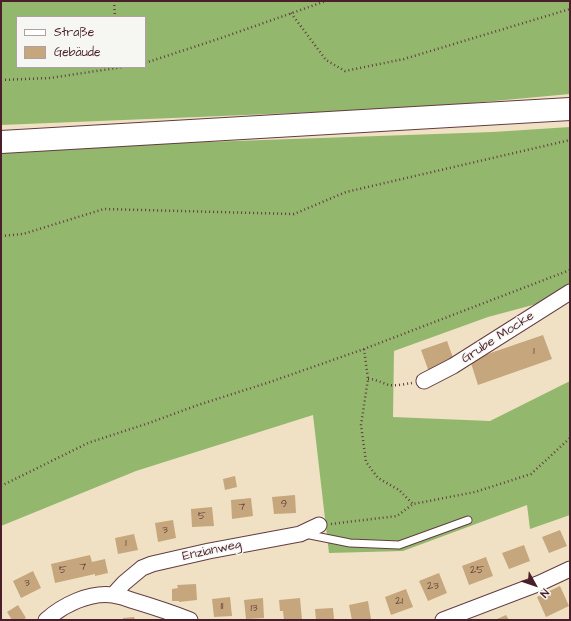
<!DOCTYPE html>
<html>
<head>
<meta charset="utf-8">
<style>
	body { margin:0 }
	#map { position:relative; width:571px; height:621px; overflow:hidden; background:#f0e1c5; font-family:"Architects Daughter",sans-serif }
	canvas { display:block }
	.frame { position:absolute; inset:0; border:2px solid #4a1f2b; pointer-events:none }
	.legend { position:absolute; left:16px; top:16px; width:130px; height:52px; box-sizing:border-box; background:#f6f6f2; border:1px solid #b1a0a2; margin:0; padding:5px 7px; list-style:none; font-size:12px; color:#4a1f2b }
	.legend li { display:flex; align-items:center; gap:8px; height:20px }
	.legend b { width:20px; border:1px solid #b1a0a2 }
	.north { position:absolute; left:515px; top:565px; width:40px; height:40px; -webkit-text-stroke:3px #f6f6f2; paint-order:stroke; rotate:130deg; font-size:11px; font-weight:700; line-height:16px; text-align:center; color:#4a1f2b }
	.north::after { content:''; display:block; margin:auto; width:14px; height:18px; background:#4a1f2b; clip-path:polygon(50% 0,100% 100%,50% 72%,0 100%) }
</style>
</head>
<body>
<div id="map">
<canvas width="571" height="621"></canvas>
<div class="frame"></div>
<ul class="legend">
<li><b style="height:5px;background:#fff"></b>Straße</li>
<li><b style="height:11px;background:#c6a67c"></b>Gebäude</li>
</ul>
<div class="north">N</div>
</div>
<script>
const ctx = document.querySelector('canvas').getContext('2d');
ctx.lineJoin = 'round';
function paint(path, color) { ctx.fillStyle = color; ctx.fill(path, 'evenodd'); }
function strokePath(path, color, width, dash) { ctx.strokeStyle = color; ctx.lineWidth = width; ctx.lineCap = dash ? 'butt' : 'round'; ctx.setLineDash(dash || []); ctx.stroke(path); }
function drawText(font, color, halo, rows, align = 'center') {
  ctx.font = font + ' "Architects Daughter",sans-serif'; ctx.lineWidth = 3; ctx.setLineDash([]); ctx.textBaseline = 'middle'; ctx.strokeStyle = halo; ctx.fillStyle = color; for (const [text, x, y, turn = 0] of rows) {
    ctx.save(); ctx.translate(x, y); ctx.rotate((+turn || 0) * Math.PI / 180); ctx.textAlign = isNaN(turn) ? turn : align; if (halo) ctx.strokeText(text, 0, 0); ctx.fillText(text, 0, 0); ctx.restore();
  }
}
const forest = new Path2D(`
	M1,1H570V94L418,108L1,125ZM17,17H145V67H17Z
	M570,127V295L488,317L394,351L393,417L490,421L570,381V515L530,529L527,505L403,551L329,553L313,415L136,471L1,526V150L120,145L493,132Z`);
const building = new Path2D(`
	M543,335L552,359L478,385L470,360Z
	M447,341L455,363L429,372L421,350Z
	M235,476L237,487L225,490L223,479Z
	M295,495L296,513L274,514L272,497Z
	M251,498L253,516L232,519L231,500Z
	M212,507L214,526L192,527L191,509Z
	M173,520L176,538L158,542L155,523Z
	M560,530L567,546L549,553L542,537Z
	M134,534L138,550L118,554L115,538Z
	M524,545L530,561L509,569L502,553Z
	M90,555L92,562L105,559L108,573L95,576V574L55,583L51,564Z
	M486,557L493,576L469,585L462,566Z
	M33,571L41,588L21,598L13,581Z
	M439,573L447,593L428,601L419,581Z
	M196,584L197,600L179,602V601H172V589L178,588L177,585Z
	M560,586L569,606L546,617L537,597Z
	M406,589L413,607L391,615L385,597Z
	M230,597L232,616L214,617L212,599Z
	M263,598L264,618L246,619L244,600Z
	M300,598L302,620H284L283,611H280L279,600Z
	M368,601L371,619L352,620L349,605Z
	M18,605L26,618L22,620H12L7,612Z
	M333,608L334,620H316L315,609Z
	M506,615L509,620H495Z
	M134,617L135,620H123V618Z`);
const path = new Path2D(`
	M114,1L115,17
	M291,13L326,60L345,71L404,59L570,9
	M145,63L221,38L326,1
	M1,80L50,78L123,67
	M1,236L23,234L104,209L294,214L346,192L570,140
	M364,349L368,379L361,425L366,462L378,478L399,490L413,504
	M368,379C376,379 382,383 389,385C396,386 405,384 412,383
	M1,486L88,443L149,423L198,405L270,382L364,349L570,270
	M331,524L397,516L413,504L475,492L531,474L570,438`);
const service = new Path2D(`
	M305,534L350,543L399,545L468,520`);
const minor = new Path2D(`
	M424,381L453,366L570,292
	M113,595L124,583L142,568L152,564L209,551L300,534L319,525
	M46,620C63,605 89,592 113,595C119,596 126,598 131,600C151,606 170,612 190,620
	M443,620L540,583L570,569`);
const primary = new Path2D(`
	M1,142L570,109`);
const numberNames = [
	["1",534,352],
	["9",284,505],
	["7",242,508],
	["5",202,517],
	["3",165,531],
	["1",126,544],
	["7",83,568],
	["5",63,571],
	["25",477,571],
	["3",27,584],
	["23",433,587],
	["21",399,602],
	["11",222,607],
	["13",254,609]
];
const streetNames = [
	["Grube Mocke",498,338,-33],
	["Enzianweg",212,551,-12]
];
paint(forest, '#93b86d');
paint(building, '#c6a67c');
strokePath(service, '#633c42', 9);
strokePath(minor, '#633c42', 17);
strokePath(primary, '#633c42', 24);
strokePath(path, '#633c42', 2.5, [1, 3]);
strokePath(service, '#fff', 7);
strokePath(minor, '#fff', 15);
strokePath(primary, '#fff', 22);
drawText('11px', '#69413f', null, numberNames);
drawText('13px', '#4a1f2b', '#f6f6f2', streetNames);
</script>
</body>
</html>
